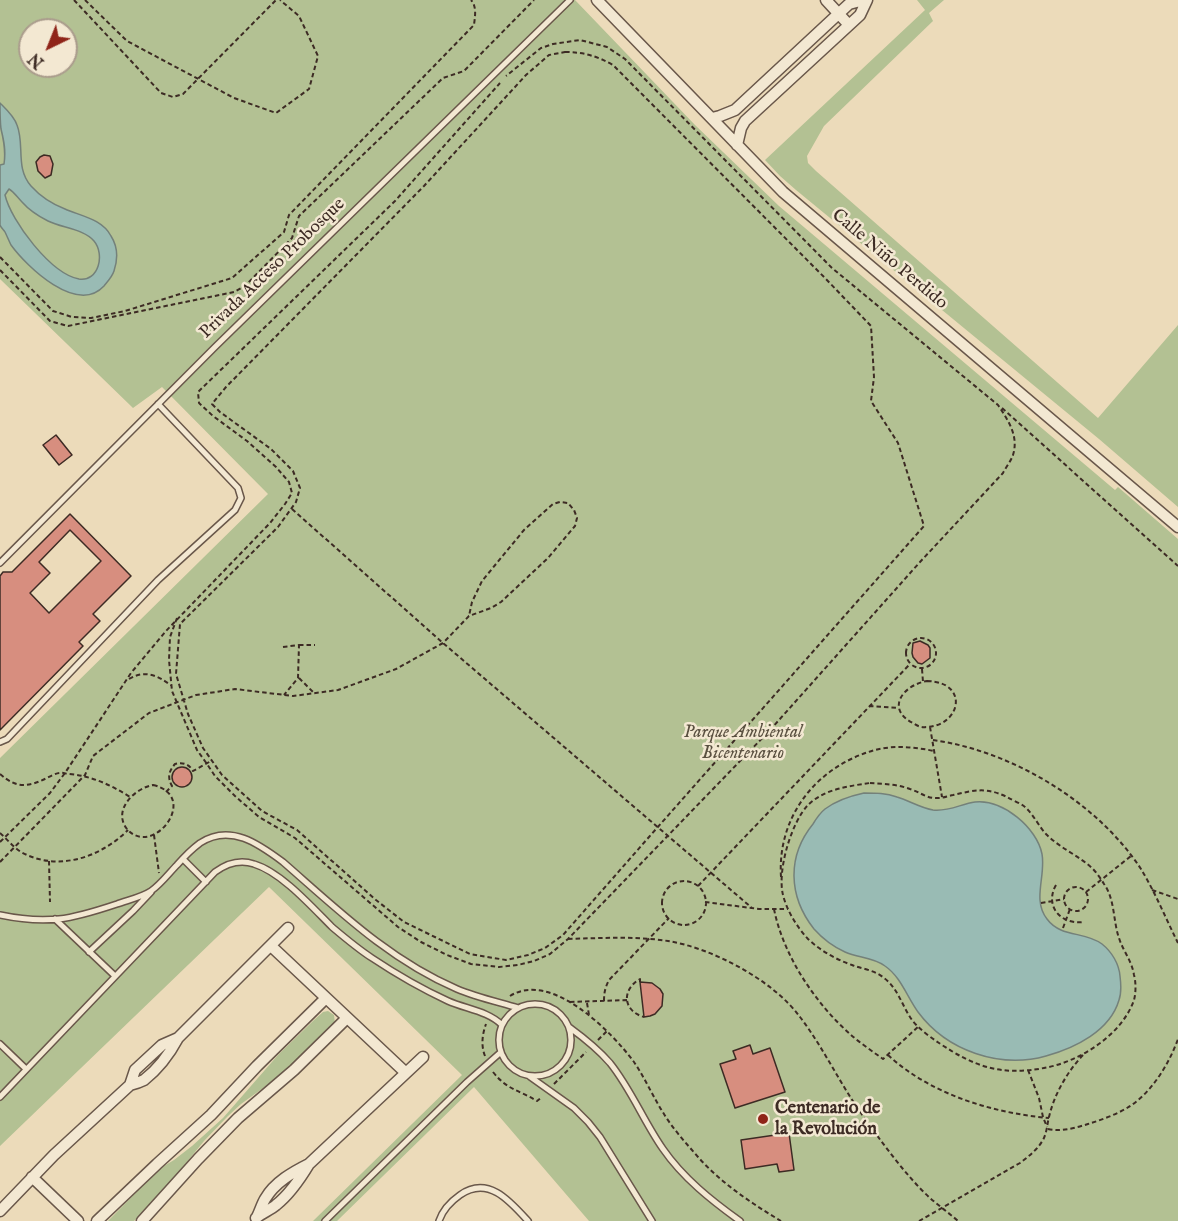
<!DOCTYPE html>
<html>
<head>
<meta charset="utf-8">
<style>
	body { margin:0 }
	#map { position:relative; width:1178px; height:1221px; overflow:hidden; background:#ecdbba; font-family:"IM FELL English",serif }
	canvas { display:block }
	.north { position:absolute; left:18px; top:18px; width:60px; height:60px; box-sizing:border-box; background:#f3e8d2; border:2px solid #aa9c8c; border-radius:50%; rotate:223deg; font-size:16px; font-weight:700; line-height:24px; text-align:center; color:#3d2b24 }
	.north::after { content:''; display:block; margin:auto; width:21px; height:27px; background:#8f2418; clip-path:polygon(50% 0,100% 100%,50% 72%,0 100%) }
</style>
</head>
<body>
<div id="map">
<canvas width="1178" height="1221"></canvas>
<div class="north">N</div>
</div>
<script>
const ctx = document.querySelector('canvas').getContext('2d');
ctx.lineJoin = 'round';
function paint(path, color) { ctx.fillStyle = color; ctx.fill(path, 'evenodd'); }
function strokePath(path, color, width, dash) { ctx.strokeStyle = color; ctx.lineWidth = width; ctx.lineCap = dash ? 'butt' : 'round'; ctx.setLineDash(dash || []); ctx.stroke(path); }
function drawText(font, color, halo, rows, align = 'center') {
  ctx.font = font + ' "IM FELL English",serif'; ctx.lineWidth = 5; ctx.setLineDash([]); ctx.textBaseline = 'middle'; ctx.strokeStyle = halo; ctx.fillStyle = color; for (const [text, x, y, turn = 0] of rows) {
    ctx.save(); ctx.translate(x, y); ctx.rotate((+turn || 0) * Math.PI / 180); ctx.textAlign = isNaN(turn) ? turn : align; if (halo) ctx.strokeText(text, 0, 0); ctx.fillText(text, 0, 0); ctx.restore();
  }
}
const green = new Path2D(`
	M0,0H575L695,125L779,206L1115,490L1118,487L1178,539V1221H589L474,1087L337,1221H313L462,1075L269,887L0,1146V758L268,494L162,387L133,408L0,279ZM30,30H66V66H30Z
	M917,0H944L929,13L933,21L824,126L807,156L808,163L816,171L1098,418L1178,325V507L1099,439L796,190L780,176L765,160L925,10Z
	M328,1011L334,1015L335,1024L284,1073L241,1104L228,1116L204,1141L170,1183L134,1221H108L159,1169L174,1160L192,1146L223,1118L278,1055L314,1020L323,1012Z`);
const water = new Path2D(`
	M0,103C6,109 14,116 17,125C25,145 15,168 31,186C40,196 52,204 65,209C81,216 102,219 111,236C118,247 118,259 114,271C112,277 108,281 104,286C77,315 27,267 11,245C9,241 7,236 5,232C4,230 1,228 0,225C0,221 0,215 0,211C0,196 0,180 0,165L4,164C6,151 4,141 1,129C0,121 0,111 0,103ZM9,189C14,192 17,197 22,202C29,210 38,216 48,221C62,228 84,229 94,241C105,254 99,282 79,279C51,274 11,221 5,195Z
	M864,793C876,793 886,793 897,797C910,801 921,808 933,810C948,812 961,804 975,802C1003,799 1037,828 1042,854C1046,876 1032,900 1047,919C1061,938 1085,931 1102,944C1112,952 1119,964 1120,976C1121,984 1122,992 1119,1000C1110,1031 1075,1048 1046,1056C1000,1069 947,1051 918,1012C907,997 901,977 885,966C873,957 858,958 845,952C834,947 822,938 814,929C788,896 787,856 813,824C816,819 820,813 825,809C837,800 850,796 864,793Z`);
const building = new Path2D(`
	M44,155L50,156L53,164L51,175L45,178L38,171L36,162L40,157Z
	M56,435L72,455L59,465L43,445Z
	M70,514L131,576L93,614L100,621L79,642L83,646L0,730V576L3,572H12ZM70,530L101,561L49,613L30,593L50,573L39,562Z
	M920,641L928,645L930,648V658L922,664L918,663L913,657L912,653L913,643Z
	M172 777a10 10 0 1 1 20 0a10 10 0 1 1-20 0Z
	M640,982L652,983L660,989L663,994L662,1006L655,1014L650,1016L644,1017Z
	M750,1045L753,1054L770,1048L785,1092L735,1108L720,1064L736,1059L733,1051Z
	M789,1133L794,1170L779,1172L777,1164L745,1169L741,1140Z`);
const path = new Path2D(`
	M74,0L161,93L173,97L183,94L276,0
	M85,0L127,41L234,98L276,113L309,89L318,56L299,16L280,0
	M565,52C583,52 597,56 613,65L825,278L871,326L874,377L871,401L898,443L924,526L649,837L563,935L545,948L528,955L506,960L470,954L404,922L376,900L297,830L262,811L222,775L203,748L188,714L176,674L180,624L278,527L296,502L300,488L293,471L271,449L220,412L212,404L226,387L424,186L526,75L549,55Z
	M0,257L53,311L72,317L91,318L125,311L232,278L284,232L289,215L474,25C475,16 477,7 471,0
	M0,270L50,321L68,326L234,292L245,286L292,238L299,216L443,78L464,71L534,0
	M1002,408L1178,566
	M292,509L443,643L752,908
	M177,618L170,637L169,660L172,691L197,750L207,764L215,776L235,796L259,817L295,838L398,927L421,942L447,955L471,964L499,967L518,965L534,961L550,954L568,939L771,729L920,562L1003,473C1006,467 1011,461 1013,455C1019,436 1008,420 998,405L832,268L625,59L607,47L580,40L553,44L541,48L506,76
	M906 653a15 15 0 1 1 30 0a15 15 0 1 1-30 0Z
	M299,645H315
	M283,647L299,645L298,678L284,695
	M922,669L923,682
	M299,678L314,693
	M129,679C146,669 158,676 172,686
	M927,681C970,682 961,726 926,727C922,728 917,726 913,723C885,709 903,685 927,681Z
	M869,706L899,708
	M930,727L942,797
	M933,740C1012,751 1097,802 1141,869C1155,892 1166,919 1178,943
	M0,774C17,789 28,787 47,778C51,776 56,773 60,773C63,772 66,774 69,774C92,776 111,785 130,797
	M870,783C883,784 897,784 910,789C920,792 927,799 938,798C943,798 948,796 953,795C975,790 986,787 1007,797C1012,800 1020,803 1025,807C1034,815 1039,827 1047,835C1060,848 1079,856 1092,868C1097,873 1101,879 1104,884C1115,899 1113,921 1119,938C1123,951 1132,961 1134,975C1136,982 1136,993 1134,1000C1122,1035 1079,1062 1044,1068C1001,1076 975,1067 939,1043C930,1037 919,1029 912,1020C902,1006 898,988 884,978C875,970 862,969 852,965C835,959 821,951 808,939C797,927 787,911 783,895C777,871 791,823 808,805C824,789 849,786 870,783Z
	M153,785C201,796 153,859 127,829C112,810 135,788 153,785Z
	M166,792L172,786C167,777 169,771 175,764C183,762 189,764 193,771L211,761
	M0,833C7,839 13,847 21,852C57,872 100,858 128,830
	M154,835L159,873
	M0,842L50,793L65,773L131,673L166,631L270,523L285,504L292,493L289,482L276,467L247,441L213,416L199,403L198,392L395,201L500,83
	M49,861L50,902
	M0,862L85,775L93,756L149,713L196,695L235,689L293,696L338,690L396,669L443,643L469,616L491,608L501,602L548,558L575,526L577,518L574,510L568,503L560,502L553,504L524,530L482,581L472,602L469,616
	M781,877C777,816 817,766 875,750C894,745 915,747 934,751
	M662 903a22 22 0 1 1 44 0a22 22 0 1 1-44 0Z
	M1056,885C1044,906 1061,925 1083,922
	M698,886L910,664
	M1064 899a12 12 0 1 1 24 0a12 12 0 1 1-24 0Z
	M1152,890L1178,899
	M1086,892L1131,856
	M705,902L759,909H788
	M1041,903L1064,899
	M774,909C783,955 815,1003 850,1034C860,1043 872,1051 883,1059L919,1026
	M1063,928L1070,909
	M568,939C602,938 635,936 668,941C712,948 773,980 800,1017C823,1047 839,1082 861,1113C880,1140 906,1176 930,1198C939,1206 949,1213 958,1221
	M640,982V979C621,990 623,1011 644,1017
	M510,996C551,970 612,1032 634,1062C645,1078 653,1097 664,1114C673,1129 686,1143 698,1157C721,1183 751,1203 781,1221
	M604,1001C604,993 605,988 609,980L669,918
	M570,1002L627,1000
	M587,1003L589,1015
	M598,1040L607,1031
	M888,1055C930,1094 992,1113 1049,1118
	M485,1056C481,1046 482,1035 486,1024
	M1028,1070L1039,1098L1043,1117L1047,1127
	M493,1072C507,1090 519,1090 537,1101L542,1097
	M554,1084L586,1052
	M1048,1129C1061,1132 1075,1128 1088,1124C1101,1120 1115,1115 1127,1108C1151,1094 1169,1064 1178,1039
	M919,1221L1020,1163C1029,1156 1037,1150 1043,1140C1047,1132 1047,1125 1049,1117C1054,1095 1067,1072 1083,1055`);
const lane = new Path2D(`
	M0,563L215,347L570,0
	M0,742L7,739L158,580L235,510L241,498L238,488L158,404
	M183,859L206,882
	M0,915C19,919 40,921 59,919C78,917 99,910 117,904C128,900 142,897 151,891C160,885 170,872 177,865C184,857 192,849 200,843C230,823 259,844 283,862C337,909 389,960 457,989C476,997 498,1002 518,1008
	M55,919L115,976
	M89,952L133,911L151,892
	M499 1040a36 36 0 1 1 72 0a36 36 0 1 1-72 0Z
	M569,1027C584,1038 598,1049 610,1063C631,1089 644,1122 663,1149C683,1178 712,1201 740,1221
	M0,1044L26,1069
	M529,1076L574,1108L588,1122L600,1137L652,1221
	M0,1097L215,872C226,864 239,859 254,864C281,872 312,907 332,927C345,938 358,949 372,958C396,974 422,989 448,1001C466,1009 488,1011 502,1025
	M325,1221L467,1082L501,1052
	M439,1221C443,1209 450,1202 460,1195C488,1175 510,1201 528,1221`);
const street = new Path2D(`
	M597,0L783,192L1178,527
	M826,0L849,25
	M712,118L720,116L735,110L849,4L864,0
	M737,145L741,128L745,121L860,15L867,0
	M271,946L406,1073
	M130,1085L135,1070L162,1045L178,1038L288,928
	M32,1177L78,1221
	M0,1211L54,1155L130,1085C134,1084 140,1082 144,1080C158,1069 170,1053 178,1038
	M257,1217C260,1211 262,1204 265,1199C275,1182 293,1172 309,1164L423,1057
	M256,1218C262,1213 270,1210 276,1205C290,1194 300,1179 309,1164
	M97,1221L157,1164L211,1115L257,1066L326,998
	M142,1221L198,1159L238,1118L294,1070L347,1018`);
const markers = [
	[763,1119,6,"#8f2418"]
];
const streetNames = [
	["Calle Niño Perdido",889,260,40],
	["Privada Acceso Probosque",273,269,-44]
];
const parkNames = [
	["Parque Ambiental",743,733],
	["Bicentenario",743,754]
];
const poiNames = [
	["Centenario de",775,1109],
	["la Revolución",775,1130]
];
paint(green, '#b3c193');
paint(water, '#99bbb4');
strokePath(water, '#74817a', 1.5);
paint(building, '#d78e7f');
strokePath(building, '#3d2b24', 1.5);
strokePath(lane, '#69574a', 8);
strokePath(street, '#69574a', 13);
strokePath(path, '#3d2b24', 2, [4.5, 3]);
strokePath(lane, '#f3e8d2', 5);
strokePath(street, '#f3e8d2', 10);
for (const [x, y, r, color] of markers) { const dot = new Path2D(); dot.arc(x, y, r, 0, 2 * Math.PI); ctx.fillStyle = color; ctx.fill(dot); strokePath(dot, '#f3e8d2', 2); }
drawText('18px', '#3d2b24', '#f3e8d2', streetNames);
drawText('italic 18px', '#5a5040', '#f3e8d2', parkNames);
drawText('bold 18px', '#3d2b24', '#f3e8d2', poiNames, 'left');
</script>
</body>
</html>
